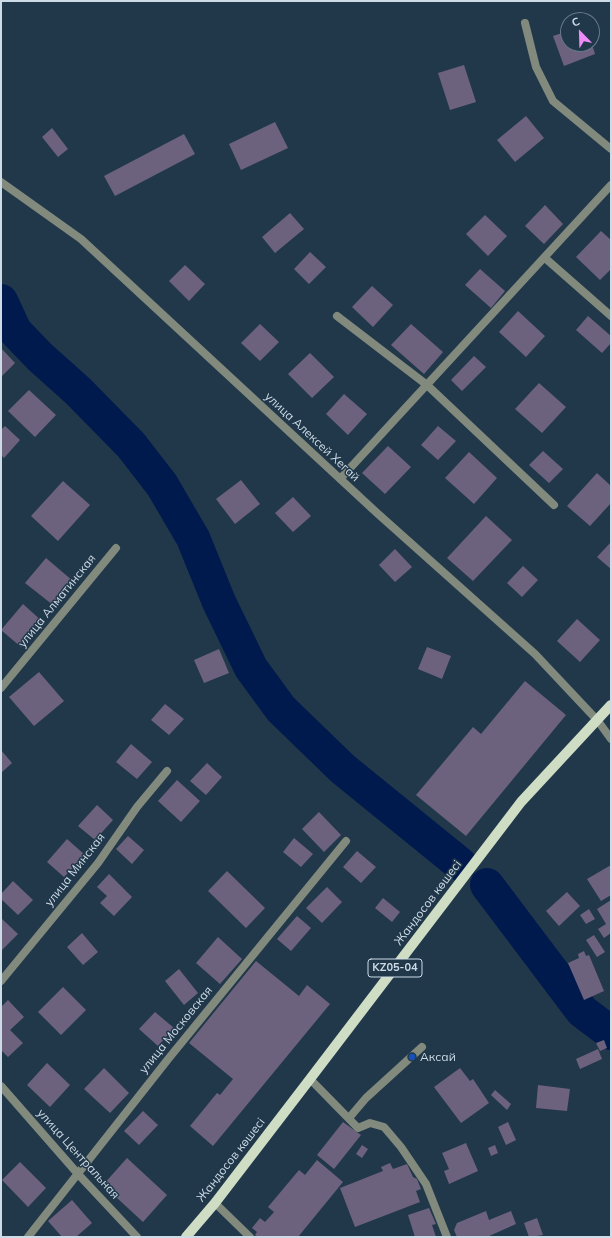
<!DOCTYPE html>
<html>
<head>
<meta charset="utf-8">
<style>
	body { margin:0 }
	#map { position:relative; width:612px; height:1238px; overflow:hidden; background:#21384a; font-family:Mulish,sans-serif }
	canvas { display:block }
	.frame { position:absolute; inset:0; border:2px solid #cddbe7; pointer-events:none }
	.north { position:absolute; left:560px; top:12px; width:40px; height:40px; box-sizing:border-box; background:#21384a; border:1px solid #667989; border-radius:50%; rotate:337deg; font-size:11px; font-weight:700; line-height:16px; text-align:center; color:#cddbe7 }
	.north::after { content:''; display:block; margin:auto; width:14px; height:18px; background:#ef8bf7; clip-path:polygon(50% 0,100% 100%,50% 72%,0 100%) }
</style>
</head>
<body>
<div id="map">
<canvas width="612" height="1238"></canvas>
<div class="frame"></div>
<div class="north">С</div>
</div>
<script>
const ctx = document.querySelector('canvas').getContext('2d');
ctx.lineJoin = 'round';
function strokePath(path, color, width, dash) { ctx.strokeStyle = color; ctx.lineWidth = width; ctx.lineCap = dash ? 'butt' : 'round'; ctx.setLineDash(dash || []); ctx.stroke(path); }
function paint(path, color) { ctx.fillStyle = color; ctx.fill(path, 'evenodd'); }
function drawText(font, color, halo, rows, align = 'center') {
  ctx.font = font + ' Mulish,sans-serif'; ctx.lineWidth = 3; ctx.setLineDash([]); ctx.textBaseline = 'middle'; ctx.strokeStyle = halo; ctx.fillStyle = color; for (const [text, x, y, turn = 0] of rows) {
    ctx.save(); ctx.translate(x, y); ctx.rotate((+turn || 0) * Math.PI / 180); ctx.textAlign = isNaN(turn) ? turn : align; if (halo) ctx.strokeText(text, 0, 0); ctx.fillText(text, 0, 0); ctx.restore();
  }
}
const river = new Path2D(`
	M1,301L15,331L40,357L78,391L131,445L162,485L193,538L219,602L251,668L281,709L343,769L460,864
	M487,885L582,1011L611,1033`);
const building = new Path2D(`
	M568,31V44H592L595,54L564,66L553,36Z
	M464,65L476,102L450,110L438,73Z
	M526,116L544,138L515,162L497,140Z
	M275,122L288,148L241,170L229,144Z
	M52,128L68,149L58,157L42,137Z
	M184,134L195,154L115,196L104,176Z
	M545,205L563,224L544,244L525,226Z
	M290,213L304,229L275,253L262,237Z
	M485,215L507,236L488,256L466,234Z
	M601,231L611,240V269L600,280L576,257Z
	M310,252L326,267L309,284L294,269Z
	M185,265L205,284L189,301L169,281Z
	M480,269L505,291L491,308L465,285Z
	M372,286L393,305L373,327L352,307Z
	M518,311L545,336L526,357L499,332Z
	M588,316L611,336V343L602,353L576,330Z
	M260,324L279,342L260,361L241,343Z
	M411,324L443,352L424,374L391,345Z
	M1,348L15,363L1,377Z
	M310,353L334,377L312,398L288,374Z
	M474,356L486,367L462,391L451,380Z
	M539,383L566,407L542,433L515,409Z
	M29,390L56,415L35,437L8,411Z
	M344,394L367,414L348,435L326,414Z
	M5,426L20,440L4,458L1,455V430Z
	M438,426L456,441L438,460L421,445Z
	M388,446L411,467L385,494L362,473Z
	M543,451L563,469L549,483L529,465Z
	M469,452L497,478L474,504L445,478Z
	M597,473L611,486V503L590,526L567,506Z
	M241,480L260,504L235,524L216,499Z
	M63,481L90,505L58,541L31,516Z
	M293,497L311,516L293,532L275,513Z
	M486,516L512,540L473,581L447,558Z
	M611,542V569L597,557Z
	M395,549L412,567L395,582L379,565Z
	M46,558L73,581L53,605L25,583Z
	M523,566L538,580L522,597L507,583Z
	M23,604L43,622L21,647L1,630Z
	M577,619L600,640L580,662L557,641Z
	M427,647L451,656L442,679L418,669Z
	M219,649L229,673L204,683L194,660Z
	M39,672L64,701L34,726L9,697Z
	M525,681L566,715L466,836L416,795L473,727L481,734Z
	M165,704L184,719L169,735L151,720Z
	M131,744L152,762L137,779L116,762Z
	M1,750L12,763L1,773Z
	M207,763L222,777L206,795L190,781Z
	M177,780L200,801L181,822L158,801Z
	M97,805L113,820L95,840L78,826Z
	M319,812L341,835L324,852L302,829Z
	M128,836L144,850L132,864L116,849Z
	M294,838L313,854L301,867L283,852Z
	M67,839L85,855L64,877L47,862Z
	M357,851L376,867L361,883L343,867Z
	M611,865V895L601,901L587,879Z
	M227,871L265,908L246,928L208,891Z
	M109,874L132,897L114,916L100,903L107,896L97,887Z
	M13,881L33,900L18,915L1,899V894Z
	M327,887L342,902L322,923L306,908Z
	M567,892L580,906L559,926L546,911Z
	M383,898L400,912L392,922L375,908Z
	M611,900V933L604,938L598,929L606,924L597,909Z
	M589,909L595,919L586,924L580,915Z
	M297,916L311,928L291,951L277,939Z
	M1,918L18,934L1,951Z
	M82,933L98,952L83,965L67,947Z
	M594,935L605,952L597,957L586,940Z
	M218,937L242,959L220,984L196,963Z
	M584,951L586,956L589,955L604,991L584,1000L568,963L579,958L578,954Z
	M256,961L299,996L307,985L330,1004L213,1146L190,1126L217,1093L220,1095L233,1079L189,1043Z
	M179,969L198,993L184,1005L165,981Z
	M63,987L86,1010L61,1035L38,1012Z
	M8,1000L24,1017L10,1030L23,1043L8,1057L1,1050V1007Z
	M155,1012L174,1028L158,1046L139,1029Z
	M604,1040L607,1048L600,1051L596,1043Z
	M598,1049L602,1059L580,1069L576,1059Z
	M47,1063L70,1085L50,1107L27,1085Z
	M104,1068L129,1093L110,1113L84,1089Z
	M460,1068L470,1081L473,1079L489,1103L461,1123L434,1087Z
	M538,1085L570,1089L567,1111L536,1108Z
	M495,1090L511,1104L507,1110L491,1095Z
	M143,1111L158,1125L139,1145L124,1131Z
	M343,1122L361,1135L334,1169L317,1155Z
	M508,1122L516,1140L506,1145L498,1127Z
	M466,1143L478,1171L449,1184L444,1171L449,1169L442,1153Z
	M362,1145L368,1149L362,1158L356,1154Z
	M495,1145L498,1153L491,1156L488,1148Z
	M127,1158L167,1195L143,1222L103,1185Z
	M317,1160L343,1182L298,1237H258L255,1235L257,1232L252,1228L260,1218L265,1222L274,1212L268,1207L299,1170L305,1175Z
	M20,1162L46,1188L28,1207L2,1180Z
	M390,1163L393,1169L407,1164L413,1177L417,1179L421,1189L416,1191L420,1202L355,1227L340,1188L383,1171L381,1167Z
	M72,1200L92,1223L76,1237H62L48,1221Z
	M429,1208L436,1224L432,1225L436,1237H415L408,1215Z
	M486,1211L489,1220L511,1211L516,1224L487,1237H457L454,1230L457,1223Z
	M537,1218L543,1235L529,1237L524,1223Z`);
const minor = new Path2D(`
	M525,23L536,67L553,101L611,149
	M1,182L81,239L377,513L535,654L598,721L611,739
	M545,258L611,316
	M337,316L427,385L554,505
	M340,479L611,185
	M1,688L116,548
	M1,981L98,863L137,807L167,771
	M310,1079L358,1128L370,1123L384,1127L401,1147L426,1184L447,1237
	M1,1086L78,1174L137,1237
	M349,1118L366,1098L422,1047
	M215,1203L250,1237
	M28,1237L169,1058L346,841`);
const primary = new Path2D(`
	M186,1237L215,1203L310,1079L521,802L611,705`);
const markers = [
	[412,1057,4,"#1a4fb4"]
];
const shields = [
	[395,968,54]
];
const shieldNames = [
	["KZ05-04",395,968]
];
const streetNames = [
	["улица Алексей Хегай",312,437,43],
	["улица Алматинская",57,601,-51],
	["улица Минская",75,870,-52],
	["Жандосов көшесі",428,903,-53],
	["улица Московская",176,1030,-51],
	["улица Центральная",78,1154,48],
	["Жандосов көшесі",231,1160,-52]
];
const poiNames = [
	["Аксай",420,1057]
];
strokePath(river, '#001a4d', 34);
paint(building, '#6d627e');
strokePath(minor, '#82897d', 8);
strokePath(primary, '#cfddc4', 10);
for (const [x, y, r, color] of markers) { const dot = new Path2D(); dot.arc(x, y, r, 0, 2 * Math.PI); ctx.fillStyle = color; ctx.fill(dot); strokePath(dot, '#21384a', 1.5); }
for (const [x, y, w] of shields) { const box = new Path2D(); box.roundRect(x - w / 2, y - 9, w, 18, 3); ctx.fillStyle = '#21384a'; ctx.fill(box); strokePath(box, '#cddbe7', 1); }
drawText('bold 11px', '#cddbe7', null, shieldNames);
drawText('12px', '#cddbe7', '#21384a', streetNames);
drawText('12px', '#cddbe7', '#21384a', poiNames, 'left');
</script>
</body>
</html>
